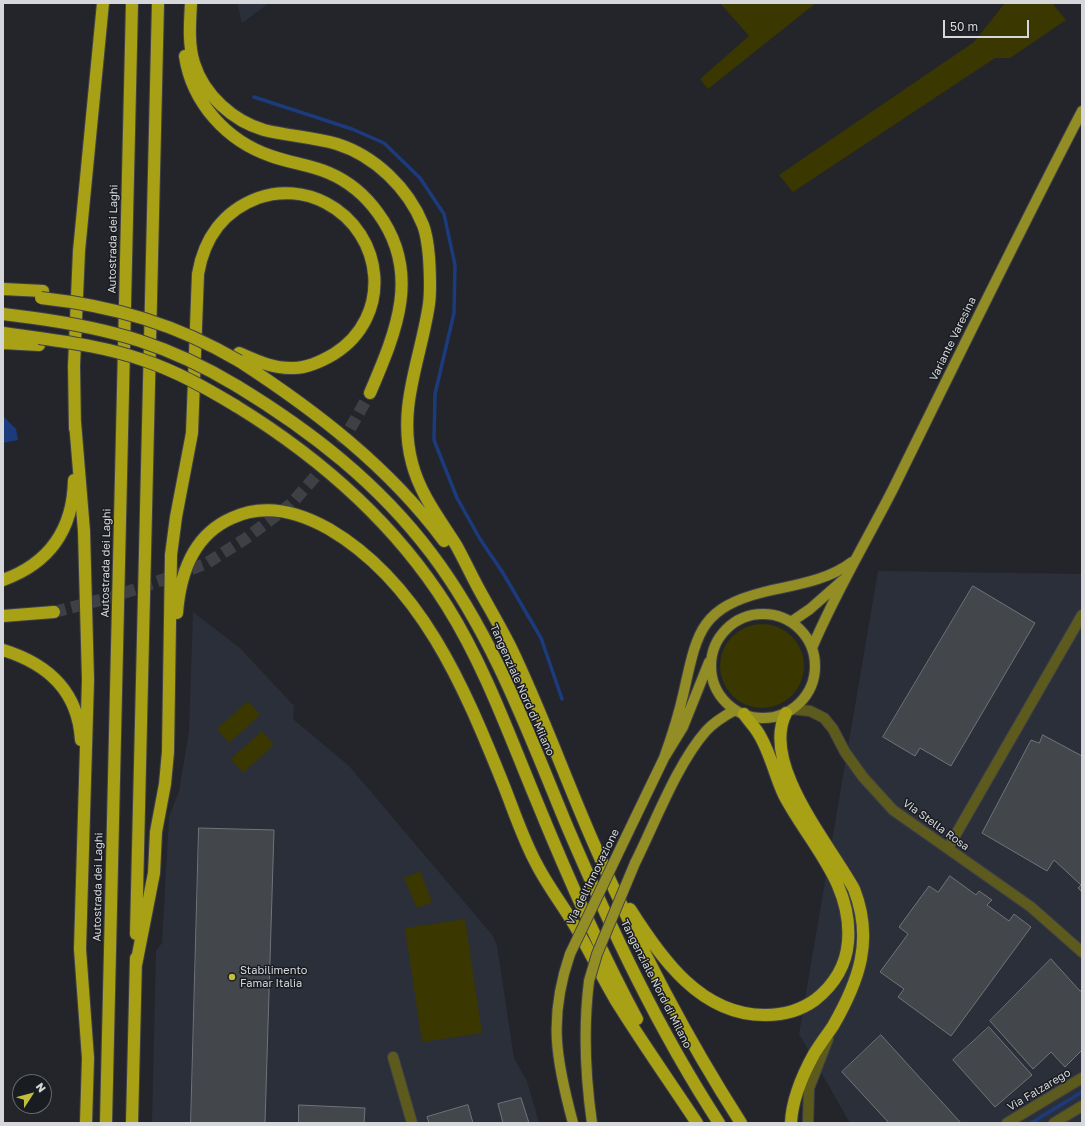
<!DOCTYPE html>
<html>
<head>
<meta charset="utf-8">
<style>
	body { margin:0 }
	#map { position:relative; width:1085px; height:1126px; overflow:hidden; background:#23252b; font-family:"Golos Text",sans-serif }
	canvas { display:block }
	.frame { position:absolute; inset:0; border:4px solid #d6d7db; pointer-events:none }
	.north { position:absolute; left:12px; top:1074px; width:40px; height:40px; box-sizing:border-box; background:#191c21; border:1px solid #65676b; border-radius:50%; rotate:54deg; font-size:11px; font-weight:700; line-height:16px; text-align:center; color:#d6d7db }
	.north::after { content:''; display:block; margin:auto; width:14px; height:18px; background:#c3bd3e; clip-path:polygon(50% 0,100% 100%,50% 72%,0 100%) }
	.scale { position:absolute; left:943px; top:20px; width:86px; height:18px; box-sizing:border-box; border:2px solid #d6d7db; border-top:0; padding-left:5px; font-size:12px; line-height:14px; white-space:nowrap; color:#d6d7db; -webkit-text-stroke:3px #191c21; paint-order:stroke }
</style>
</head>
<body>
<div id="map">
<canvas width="1085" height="1126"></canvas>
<div class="frame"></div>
<div class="north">N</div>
<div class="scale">50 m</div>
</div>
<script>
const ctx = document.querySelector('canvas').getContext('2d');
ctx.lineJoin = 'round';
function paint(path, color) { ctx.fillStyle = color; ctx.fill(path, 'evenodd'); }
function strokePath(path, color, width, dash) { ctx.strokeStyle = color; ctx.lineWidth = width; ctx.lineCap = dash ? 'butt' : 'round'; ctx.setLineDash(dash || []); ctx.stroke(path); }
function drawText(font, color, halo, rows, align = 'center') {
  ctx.font = font + ' "Golos Text",sans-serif'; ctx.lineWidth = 3; ctx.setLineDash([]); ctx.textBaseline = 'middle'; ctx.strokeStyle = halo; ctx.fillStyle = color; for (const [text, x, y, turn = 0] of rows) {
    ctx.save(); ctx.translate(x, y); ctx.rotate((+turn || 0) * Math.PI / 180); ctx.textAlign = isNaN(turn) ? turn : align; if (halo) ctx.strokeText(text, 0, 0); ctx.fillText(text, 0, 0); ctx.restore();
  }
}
const built = new Path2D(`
	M237,3H269L242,23Z
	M878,571L1082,574V1123H850L799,1034Z
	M193,612L240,648L294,706L293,719L349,766L493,936L497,946L514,1058L527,1081L539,1123H152L156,951L162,943L169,817L179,791L189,731Z`);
const green = new Path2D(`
	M720,3H816L708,89L700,79L749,36Z
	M1005,3H1052L1066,20L1010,58H995L793,192L779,175L974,42Z
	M720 666a42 42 0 1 1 84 0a42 42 0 1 1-84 0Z
	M248,701L260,715L229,743L217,729Z
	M262,731L274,745L243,773L231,759Z
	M420,871L432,902L417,908L404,878Z
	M465,919L482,1033L422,1042L405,928Z`);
const water = new Path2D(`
	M3,416L16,429L18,440L3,443Z`);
const stream = new Path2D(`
	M254,97L352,129L384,143L420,178L444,214L455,265L454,313L435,394L434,440L457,498L480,539L503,573L541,638L562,699
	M1031,1123L1082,1092`);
const building = new Path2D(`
	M973,586L1035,623L951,766L920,748L915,756L883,737Z
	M1043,735L1082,756V892L1078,888L1081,885L1054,860L1047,871L982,833L1031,740L1039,743Z
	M199,828L274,830L265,1123H191Z
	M950,876L976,895L979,891L992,900L987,905L1009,921L1014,914L1031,927L951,1036L898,997L904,989L880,972L908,934L899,927L929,886L938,892Z
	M1051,959L1080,991L1082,990V1050L1065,1067L1051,1052L1033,1069L990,1021Z
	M989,1027L1032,1075L995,1107L953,1060Z
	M881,1035L961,1123H889L842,1072Z
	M521,1098L529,1123H503L498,1104Z
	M299,1105L365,1108L364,1123H299Z
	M468,1105L473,1123H429L427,1117Z`);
const highwayTunnel = new Path2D(`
	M54,612L115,596L168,578L207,563L245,539L291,504L337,452L370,393`);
const minor = new Path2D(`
	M792,709L810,711L824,718L833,729L845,752L863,777L893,810L1031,907L1082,952
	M948,848L1082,615
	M393,1057L412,1123
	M808,1123L809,1088L828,1039
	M1007,1123L1082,1078
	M1054,1123L1082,1106`);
const major = new Path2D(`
	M711 666a52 52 0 1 1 104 0a52 52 0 1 1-104 0Z
	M791,622L810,609L843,580
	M812,648C835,593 866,542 893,489C955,363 1017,236 1082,111
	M664,758C672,736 679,714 684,691C697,633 700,608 764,592C794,585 827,581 852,562
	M624,841L664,758L683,727L709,662
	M635,863C655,823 677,764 706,731C714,722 724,716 735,710
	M570,954C548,1018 556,1060 573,1123
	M589,981C583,1030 585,1074 592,1123`);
const highway = new Path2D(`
	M191,3C190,23 188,44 194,63C204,95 233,121 264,130C288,136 313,137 337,144C375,156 408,188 423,225C427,235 428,246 429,257C430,273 431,289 429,304C421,359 397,407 412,463C420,494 439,518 456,545C465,561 472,577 481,593C491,611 501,628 510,646C541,710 565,778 594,844C636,941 684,1034 741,1123
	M185,56C192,103 227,141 271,156C290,163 311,165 329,173C350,182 365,195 378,213C422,273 396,332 370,393
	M3,289L43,291
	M3,314L34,318
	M3,333L39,338
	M3,343L39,345
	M239,361C316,411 389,467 444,541
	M237,386C311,431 378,483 431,553C493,635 528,732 567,826C611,929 658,1029 719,1123
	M236,406C319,457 394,522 447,606C484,665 508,732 535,797C566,873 598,947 637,1019
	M75,422L84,531L88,680L80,949L88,1058L86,1123
	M75,429L74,366L79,251L103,3
	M3,580C50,563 73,529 74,480
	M177,613C180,574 193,535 232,518C264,503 299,512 329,529C421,583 464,687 502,781C513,808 522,837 536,863C547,885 562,904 575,926C589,950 601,975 615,999C641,1041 670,1082 697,1123
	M3,616L54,612
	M3,650C48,664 78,691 81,740
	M786,713C760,764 830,845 854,889C874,940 859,981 833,1026C827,1035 820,1044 814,1054C803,1074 792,1099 791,1123
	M630,909C661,958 701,1016 766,1015C783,1015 801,1010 815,1000C834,985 846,966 848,942C853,883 809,843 784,795C774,774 770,750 757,731C753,725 748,720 744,714
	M136,934L158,3
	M136,965L154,873L156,832L165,784L168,752L171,555L176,517L192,433L198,274C204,239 223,211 258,198C280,190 305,192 326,203C385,234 393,317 334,354C322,361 308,368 294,368C274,369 257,361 239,353
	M106,1123L132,3
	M132,1123L136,958`);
const majorBridge = new Path2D(`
	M570,954L624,841
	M589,981L597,954L635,863`);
const highwayBridge = new Path2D(`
	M41,298C114,306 176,324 239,361
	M34,318C113,329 169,345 237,386
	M39,338C74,343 109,348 143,360C176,371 206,388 236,406`);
const markers = [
	[232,977,4,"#c3bd3e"]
];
const streetNames = [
	["Autostrada dei Laghi",113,239,-89],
	["Variante Varesina",953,339,-64],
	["Autostrada dei Laghi",106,563,-89],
	["Tangenziale Nord di Milano",522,690,66],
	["Via Stella Rosa",936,825,36],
	["Via dell'Innovazione",593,877,-64],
	["Autostrada dei Laghi",98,887,-89],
	["Tangenziale Nord di Milano",656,984,63],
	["Via Falzarego",1039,1090,-31]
];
const poiNames = [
	["Stabilimento",240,971],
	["Famar Italia",240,984]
];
paint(built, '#2a2f39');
paint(green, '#3a3700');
paint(water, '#1c3b7d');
strokePath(stream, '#1c3b7d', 3.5);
paint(building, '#43464b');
strokePath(building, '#707379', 1);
strokePath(highwayTunnel, '#3e4045', 12, [12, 6]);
strokePath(minor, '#404147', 12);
strokePath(major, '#404147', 12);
strokePath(highway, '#404147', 14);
strokePath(minor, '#5d5a1e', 10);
strokePath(major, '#928d24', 10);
strokePath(highway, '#a8a116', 12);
strokePath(majorBridge, '#404147', 12, []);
strokePath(highwayBridge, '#404147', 14, []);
strokePath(majorBridge, '#928d24', 10);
strokePath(highwayBridge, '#a8a116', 12);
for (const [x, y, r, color] of markers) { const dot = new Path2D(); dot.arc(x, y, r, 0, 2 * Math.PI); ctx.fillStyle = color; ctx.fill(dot); strokePath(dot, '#191c21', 1.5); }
drawText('11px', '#d6d7db', '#191c21', streetNames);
drawText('11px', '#d6d7db', '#191c21', poiNames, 'left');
</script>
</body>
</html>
